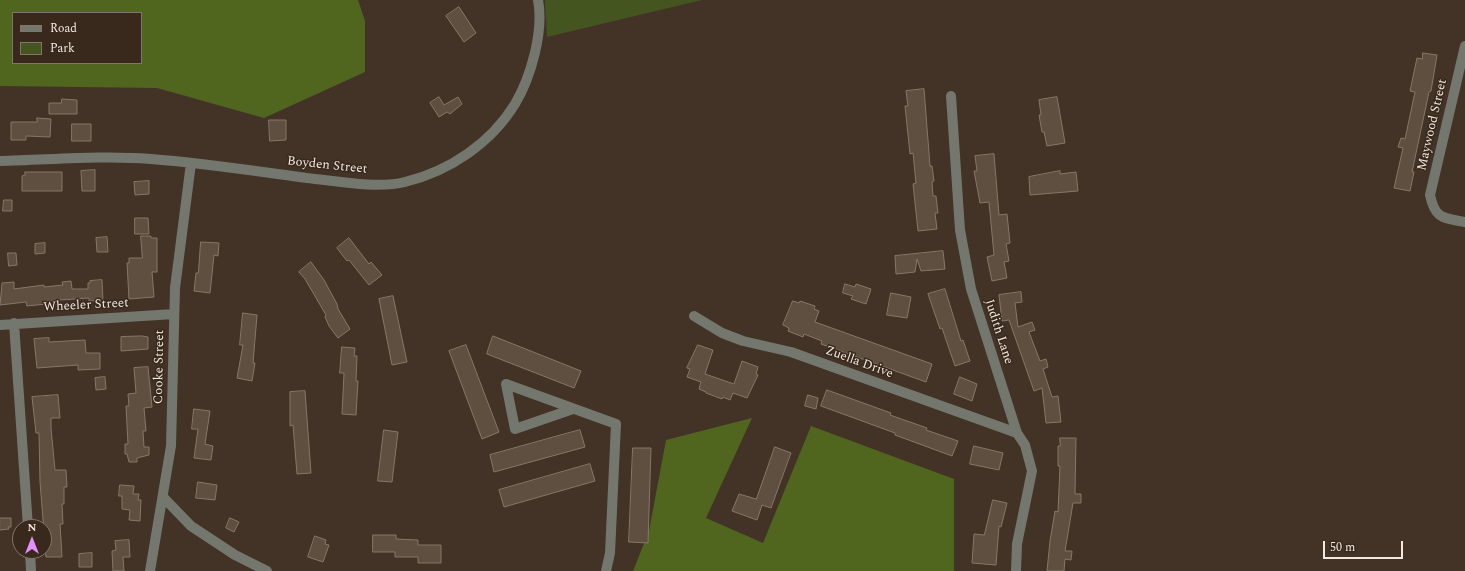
<!DOCTYPE html>
<html>
<head>
<meta charset="utf-8">
<style>
	body { margin:0 }
	#map { position:relative; width:1465px; height:571px; overflow:hidden; background:#423326; font-family:Spectral,serif }
	canvas { display:block }
	.legend { position:absolute; left:12px; top:12px; width:130px; height:52px; box-sizing:border-box; background:#38291c; border:1px solid #82756a; margin:0; padding:5px 7px; list-style:none; font-size:12px; color:#f2e8e0 }
	.legend li { display:flex; align-items:center; gap:8px; height:20px }
	.legend b { width:20px; border:1px solid #82756a }
	.north { position:absolute; left:12px; top:519px; width:40px; height:40px; box-sizing:border-box; background:#38291c; border:1px solid #82756a; border-radius:50%; rotate:0deg; font-size:11px; font-weight:700; line-height:16px; text-align:center; color:#f2e8e0 }
	.north::after { content:''; display:block; margin:auto; width:14px; height:18px; background:#e88eff; clip-path:polygon(50% 0,100% 100%,50% 72%,0 100%) }
	.scale { position:absolute; left:1323px; top:541px; width:80px; height:18px; box-sizing:border-box; border:2px solid #f2e8e0; border-top:0; padding-left:5px; font-size:12px; line-height:14px; white-space:nowrap; color:#f2e8e0; -webkit-text-stroke:3px #38291c; paint-order:stroke }
</style>
</head>
<body>
<div id="map">
<canvas width="1465" height="571"></canvas>
<ul class="legend">
<li><b style="height:5px;background:#74776e"></b>Road</li>
<li><b style="height:11px;background:#445520"></b>Park</li>
</ul>
<div class="north">N</div>
<div class="scale">50 m</div>
</div>
<script>
const ctx = document.querySelector('canvas').getContext('2d');
ctx.lineJoin = 'round';
function paint(path, color) { ctx.fillStyle = color; ctx.fill(path, 'evenodd'); }
function strokePath(path, color, width, dash) { ctx.strokeStyle = color; ctx.lineWidth = width; ctx.lineCap = dash ? 'butt' : 'round'; ctx.setLineDash(dash || []); ctx.stroke(path); }
function drawText(font, color, halo, rows, align = 'center') {
  ctx.font = font + ' Spectral,serif'; ctx.lineWidth = 3; ctx.setLineDash([]); ctx.textBaseline = 'middle'; ctx.strokeStyle = halo; ctx.fillStyle = color; for (const [text, x, y, turn = 0] of rows) {
    ctx.save(); ctx.translate(x, y); ctx.rotate((+turn || 0) * Math.PI / 180); ctx.textAlign = isNaN(turn) ? turn : align; if (halo) ctx.strokeText(text, 0, 0); ctx.fillText(text, 0, 0); ctx.restore();
  }
}
const green = new Path2D(`
	M545,0H702L547,37Z`);
const forest = new Path2D(`
	M0,0H358L365,21V72L264,118L157,88L0,86ZM13,13H141V63H13Z
	M752,418L706,518L763,543L811,426L954,479V571H633L649,531L666,440Z`);
const building = new Path2D(`
	M459,7L476,33L464,42L446,16Z
	M1423,53L1437,55L1431,91L1429,92L1412,172H1414L1410,191L1394,188L1403,148L1398,147L1401,138L1405,139L1415,92L1410,91L1417,58L1422,59Z
	M924,89L930,166H932L934,181L932,182L933,196H936L938,213H935L937,229L918,231L913,184L916,183L913,153L910,154L905,106H908L906,91Z
	M439,97L444,105L458,97L462,104L450,114L447,112L439,117L430,103Z
	M1057,97L1065,143L1047,146L1044,132H1042L1039,115H1041L1039,100Z
	M62,99L77,100V114H49V103H61Z
	M37,118L51,119L50,137L26,136V140H11V122H37Z
	M269,120H286V140L270,141Z
	M72,124H91V141H72Z
	M994,154L999,215L1007,214L1010,243L1006,244L1009,261L1004,262L1007,278L992,281L987,257L994,255L989,202L980,203L974,171H977L975,156Z
	M95,170V191H82L81,171Z
	M1060,171V174L1076,172L1078,191L1030,195L1029,177Z
	M25,172H62V191H22V176L25,175Z
	M149,181V194L135,195L134,182Z
	M4,200H12V211H3Z
	M135,218H148L149,234H135Z
	M141,236H151V238H157V272H152L154,297L129,299L127,263H129V258H142Z
	M107,237L108,252H97L96,238Z
	M349,238L369,264L371,262L382,275L369,285L349,260L347,261L337,248Z
	M201,242L219,243L218,256L214,255L210,293L194,291L196,273H198Z
	M45,243V253L35,254V244Z
	M943,251L945,269L921,271L917,259L915,272L896,274L895,256Z
	M8,253H16L17,265L9,266Z
	M311,262L324,280L337,304L338,309L350,329L338,338L329,326L325,317L326,315L305,279L299,272Z
	M102,280L103,300L89,301V298L45,301L46,304L27,306L26,302L0,305L2,283L14,282V289L44,285V287L63,285L62,282L71,281L72,289H88V283H90V281Z
	M845,284L855,287L856,284L871,289L866,304L851,299L853,296L843,293Z
	M945,289L961,341L963,340L970,361L955,366L942,328L940,329L928,294Z
	M1021,292L1022,302L1015,303L1018,327L1032,322L1035,330L1029,332L1040,361L1046,359L1048,367L1043,369L1052,397L1058,396L1061,422L1046,423L1042,388L1034,391L1009,320L1002,321L999,295Z
	M891,293L911,297L907,318L887,315Z
	M393,296L407,362L392,365L379,299Z
	M793,301L799,303L800,301L815,306L814,309L819,311L815,322L932,364L926,382L821,344L822,341L804,334L803,337L788,331L789,328L783,325Z
	M243,313L257,315L253,363H255L252,381L237,378L243,345H240Z
	M142,336L148,337V349L121,351V337Z
	M493,336L581,371L574,388L487,354Z
	M49,338V342L85,340L86,353H100V369L78,370V365L37,368L34,339Z
	M466,345L499,432L482,439L449,351Z
	M698,345L713,350L705,374L734,384L742,361L758,367L756,374L758,375L747,398L733,393L730,400L723,397L722,399L706,393V392L699,389L701,382L687,377L690,369L687,368Z
	M342,347L355,348L354,356H357L356,381H358L356,415L342,414L344,373H340Z
	M148,367L152,407L144,408L146,431H143L144,447H149V455L137,458V462H129L127,454H125V444H128L126,406H129L128,394L136,393L134,368Z
	M105,377L106,389L96,390L95,378Z
	M960,377L977,384L972,401L954,394Z
	M827,390L891,413L890,415L927,428L926,430L958,441L952,456L895,435V433L821,406Z
	M305,391L311,473L297,474L293,425L290,426V392Z
	M58,395L60,418H51V428L55,470H66L67,487H64V504H62L63,524H60L62,557H46L40,482L39,433H36L32,397Z
	M808,395L818,398L816,409L805,406Z
	M194,409L210,411L205,444L213,446L211,460L194,458L198,429H192Z
	M384,430L398,432L392,482L378,481Z
	M580,430L585,447L494,472L490,455Z
	M1060,438H1076L1075,494H1081V503H1073L1065,551H1072L1071,560L1065,559L1064,571H1047L1050,541L1055,511L1058,512L1060,466H1058V446H1060Z
	M974,446L1003,453L999,470L970,464Z
	M775,447L791,453L771,508L762,505L757,520L732,511L739,494L756,499Z
	M633,448H651L648,543L629,542Z
	M590,464L595,481L504,507L499,490Z
	M198,482L217,485L215,500L196,498Z
	M120,485L134,486L133,494H139L138,500H141L140,521L129,520L130,510L122,509V496H119Z
	M993,500L1007,503L1001,527L999,526L996,565L972,563L974,534L984,535Z
	M0,518H11V527H8L9,529L0,530Z
	M230,518L239,522L234,532L226,528Z
	M373,535H396V539L418,540V545H441V563H418V557H395V552H373Z
	M315,536L326,540L325,544L329,545L323,562L308,557Z
	M129,540L130,557H123L124,571H113L112,551L116,550L115,541Z
	M92,553V567H79V554Z`);
const minor = new Path2D(`
	M1465,46L1430,195C1435,219 1443,218 1465,222
	M951,96L960,230L971,289L1017,433L1025,445L1032,471L1017,544L1016,571
	M0,161C50,160 101,155 151,159C203,163 255,171 307,178C336,181 377,189 405,182C450,171 491,143 515,104C531,77 544,31 538,0
	M694,316L722,333L743,341L791,352L1017,433
	M14,323L28,527
	M0,325L174,314
	M573,409L515,429L506,384L616,424L610,553L606,571
	M163,497L191,526L235,555L267,571
	M30,551L31,571
	M150,571L171,446L175,288L191,163`);
const streetNames = [
	["Maywood Street",1433,125,-77],
	["Boyden Street",327,166,6],
	["Wheeler Street",86,306,-3],
	["Judith Lane",998,332,72],
	["Zuella Drive",859,363,20],
	["Cooke Street",160,367,-89]
];
paint(green, '#445520');
paint(forest, '#50661e');
paint(building, '#5e4f40');
strokePath(building, '#877767', 1);
strokePath(minor, '#74776e', 10);
drawText('13px', '#f2e8e0', '#38291c', streetNames);
</script>
</body>
</html>
